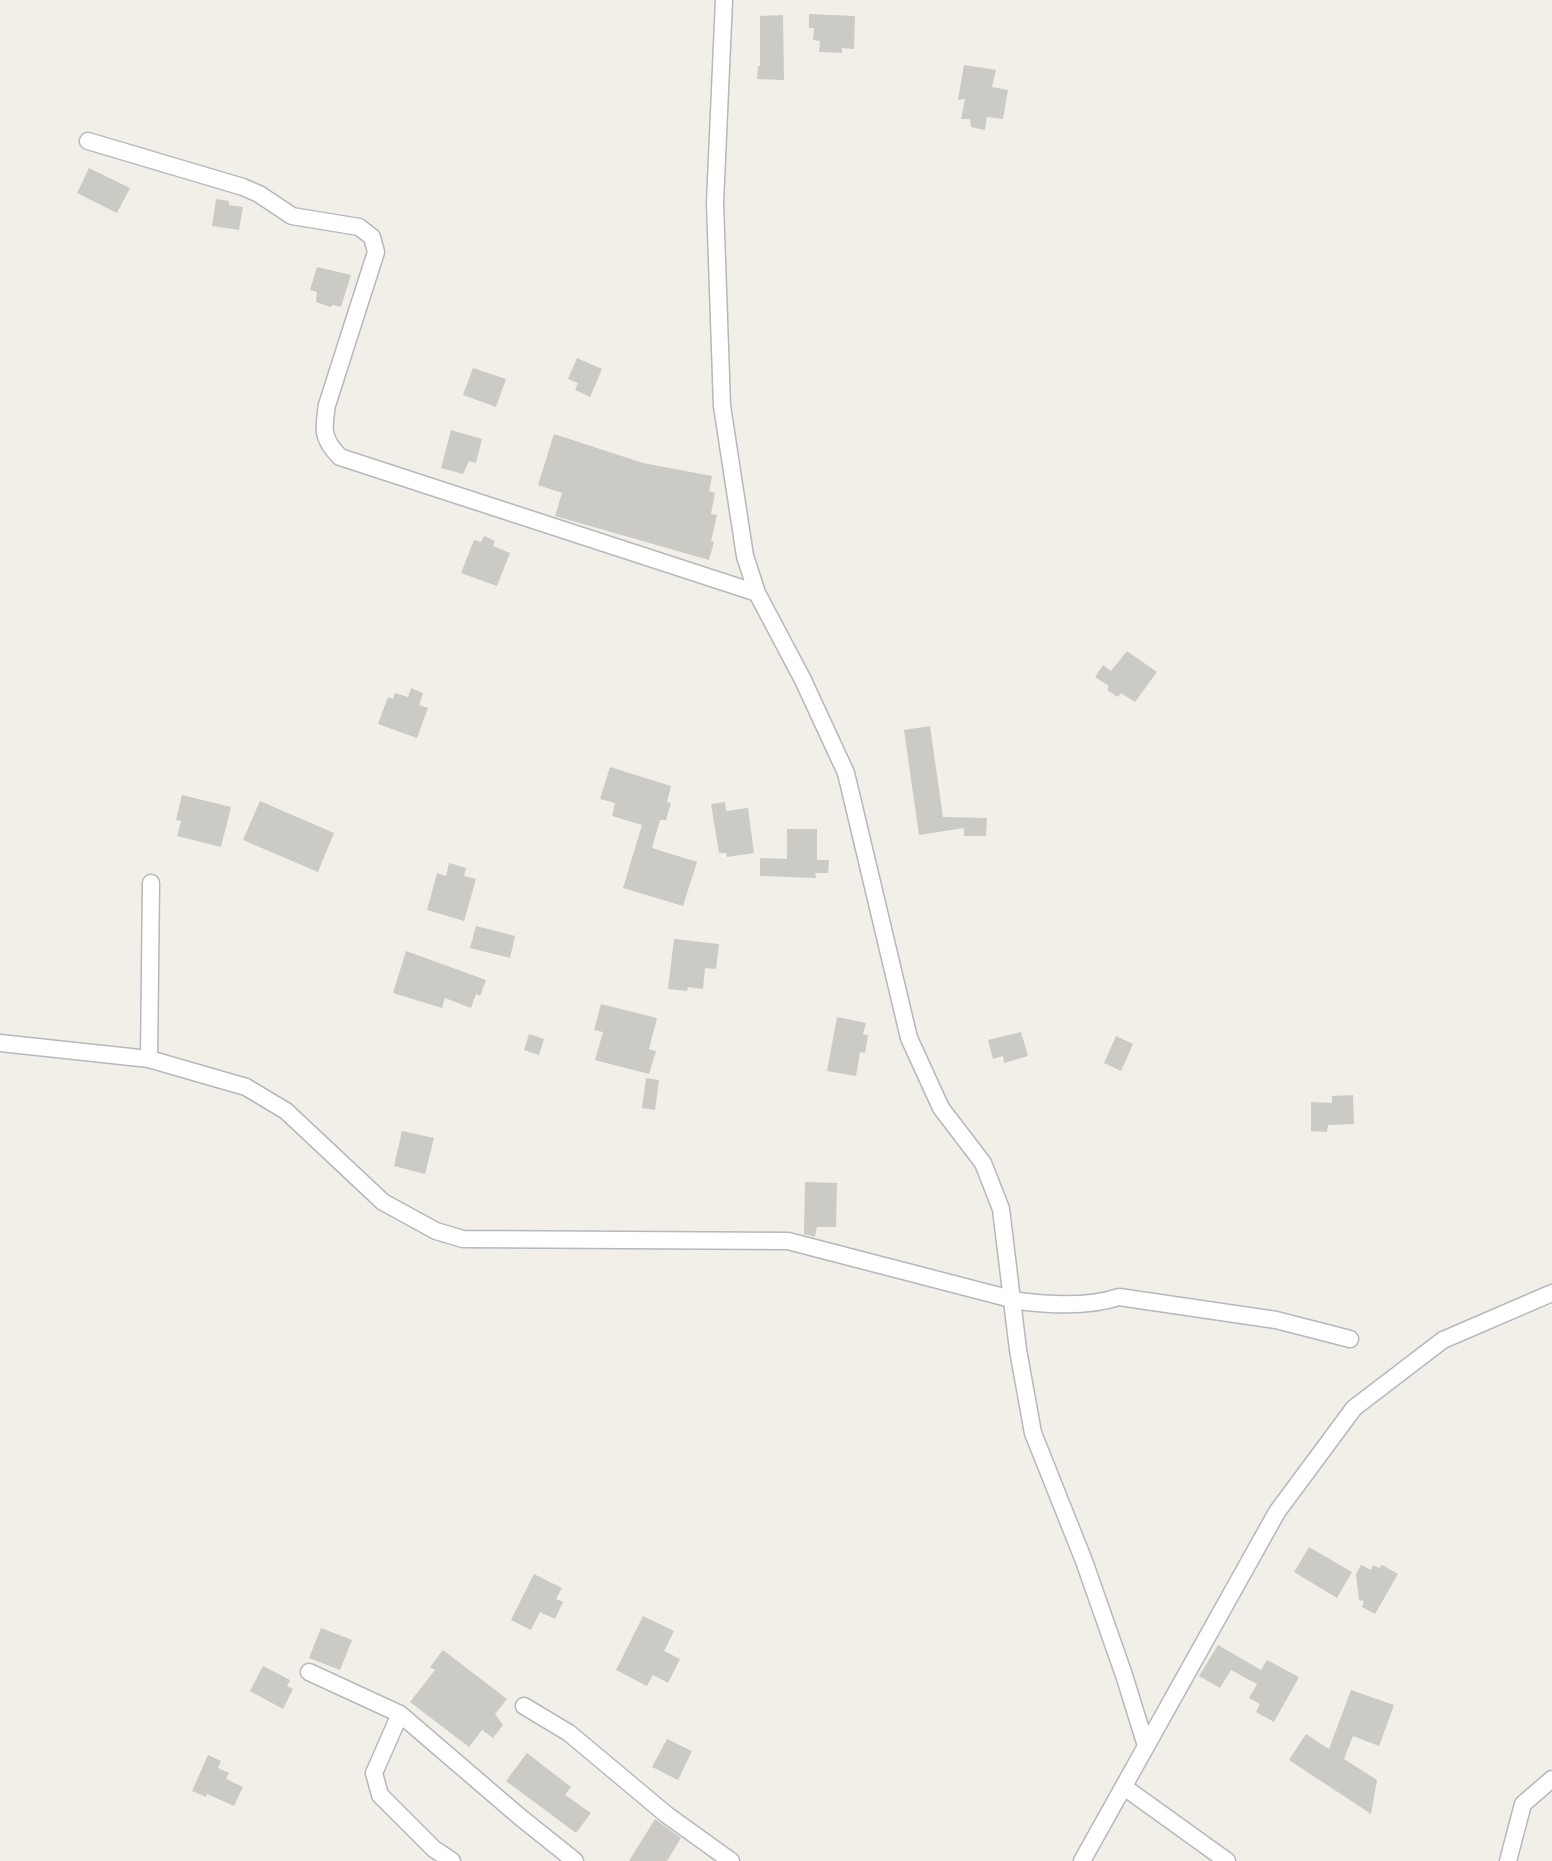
<!DOCTYPE html>
<html>
<head>
<meta charset="utf-8">
<style>
	body { margin:0 }
	canvas { display:block; background:#f1efe8 }
</style>
</head>
<body>
<canvas width="1552" height="1861"></canvas>
<script>
const ctx = document.querySelector('canvas').getContext('2d');
ctx.lineJoin = 'round';
function paint(path, color) { ctx.fillStyle = color; ctx.fill(path, 'evenodd'); }
function strokePath(path, color, width, dash) { ctx.strokeStyle = color; ctx.lineWidth = width; ctx.lineCap = dash ? 'butt' : 'round'; ctx.setLineDash(dash || []); ctx.stroke(path); }
const building = new Path2D(`
	M809,14L855,16L854,49L842,48V53L819,52L820,41L813,40L814,28H809Z
	M783,15L784,80L757,79L758,66H760V16Z
	M964,65L996,70L992,87L1008,90L1003,119L987,117L985,130L971,127L970,119H961L965,99L958,100Z
	M89,168L130,188L117,213L77,193Z
	M216,199L229,201V205L243,207L239,230L212,226Z
	M317,267L351,275L341,307L333,305L330,307L316,302L317,292L310,290Z
	M577,358L602,369L590,397L575,390L578,383L568,379Z
	M473,368L506,379L496,407L463,395Z
	M451,430L482,439L476,463L469,461L463,474L441,468Z
	M554,434L643,463L712,476L709,491L715,493L711,514L717,515L711,541L714,542L709,560L555,516L562,493L538,485Z
	M484,536L495,541L493,546L510,553L497,586L461,573L474,540L481,542Z
	M1127,651L1157,672L1135,702L1121,693L1118,697L1107,690L1109,686L1095,677L1103,665L1111,671Z
	M411,688L423,693L419,705L428,708L417,738L378,724L388,697L393,699L395,693L408,697Z
	M930,726L943,817L987,818L986,836H964V828L919,835L904,730Z
	M610,767L671,786L667,802L671,803L666,820H660L652,848L697,862L683,906L623,888L642,825L612,816L615,803L600,799Z
	M182,795L231,807L221,847L177,836L181,821L176,820Z
	M260,801L334,833L318,872L243,840Z
	M725,802L726,811L748,808L754,853L727,857L726,853H719L711,804Z
	M787,829H817V860H829L828,873H815L816,878L760,876V858L787,859Z
	M449,863L466,868L464,876L476,879L464,921L427,910L437,873L446,876Z
	M476,926L515,936L510,958L470,948Z
	M674,939L719,944L716,969L705,968L703,989L688,987L687,991L668,989Z
	M406,951L486,980L480,996L476,994L471,1008L445,998L442,1008L393,993Z
	M601,1004L657,1018L649,1049L656,1051L649,1074L595,1060L603,1032L594,1030Z
	M837,1017L866,1023L863,1034L868,1035L865,1053L860,1052L856,1076L827,1071Z
	M1021,1032L1028,1056L1004,1063L1003,1056L993,1059L988,1040Z
	M529,1034L544,1039L539,1055L524,1050Z
	M1116,1036L1133,1044L1121,1071L1104,1063Z
	M646,1078L659,1080L655,1110L642,1108Z
	M1353,1095L1354,1124L1328,1125L1327,1132L1311,1131V1102L1332,1103V1096Z
	M402,1131L434,1138L425,1174L394,1166Z
	M805,1182L837,1183L836,1227H817L815,1237L804,1234Z
	M1309,1547L1352,1572L1337,1598L1294,1572Z
	M1361,1565L1371,1570L1373,1565L1379,1568L1382,1565L1398,1574L1375,1614L1362,1607L1364,1601L1359,1600L1356,1574Z
	M534,1574L562,1588L556,1599L563,1602L555,1619L540,1612L531,1630L511,1620Z
	M643,1616L674,1631L664,1651L680,1659L668,1683L653,1675L647,1686L616,1670Z
	M321,1628L352,1640L340,1670L309,1658Z
	M1218,1645L1261,1670L1267,1660L1299,1677L1274,1722L1256,1712L1260,1704L1249,1698L1257,1684L1231,1670L1220,1688L1199,1676Z
	M443,1650L507,1699L495,1714L503,1725L493,1738L482,1730L469,1747L410,1702L435,1670L430,1667Z
	M263,1666L290,1680L287,1686L293,1689L283,1709L250,1691Z
	M1351,1690L1394,1705L1379,1746L1353,1736L1344,1759L1377,1780L1371,1814L1289,1760L1306,1734L1329,1749Z
	M667,1739L692,1751L678,1780L652,1767Z
	M527,1753L571,1787L565,1795L591,1813L576,1833L506,1781Z
	M208,1755L221,1761L218,1768L229,1773L226,1779L243,1787L234,1806L207,1794L206,1797L192,1791Z
	M655,1819L681,1838L667,1861H629Z`);
const street = new Path2D(`
	M724,0L715,203L722,406L745,556L757,593L803,680L846,773L909,1038L941,1108L983,1163L1001,1209L1018,1350L1033,1433L1084,1561L1124,1675L1146,1746
	M88,141L243,187L259,194L292,216L359,227L372,237L376,252L327,405C323,430 322,439 340,457L757,593
	M0,1043L149,1059L246,1087L286,1111L383,1202L436,1231L463,1239L788,1241L1019,1301C1050,1305 1089,1307 1119,1297L1276,1320L1350,1339
	M149,1059L151,883
	M309,1672L400,1714L374,1773L380,1795L434,1849L452,1861
	M524,1706L569,1733L667,1815L731,1861
	M400,1714L520,1817L575,1861
	M1124,1787L1227,1861
	M1082,1861L1277,1512L1354,1408L1443,1340L1552,1293
	M1508,1861L1523,1804L1552,1779`);
paint(building, '#cccac5');
strokePath(street, '#b5b8bc', 19);
strokePath(street, '#fff', 16);
</script>
</body>
</html>
